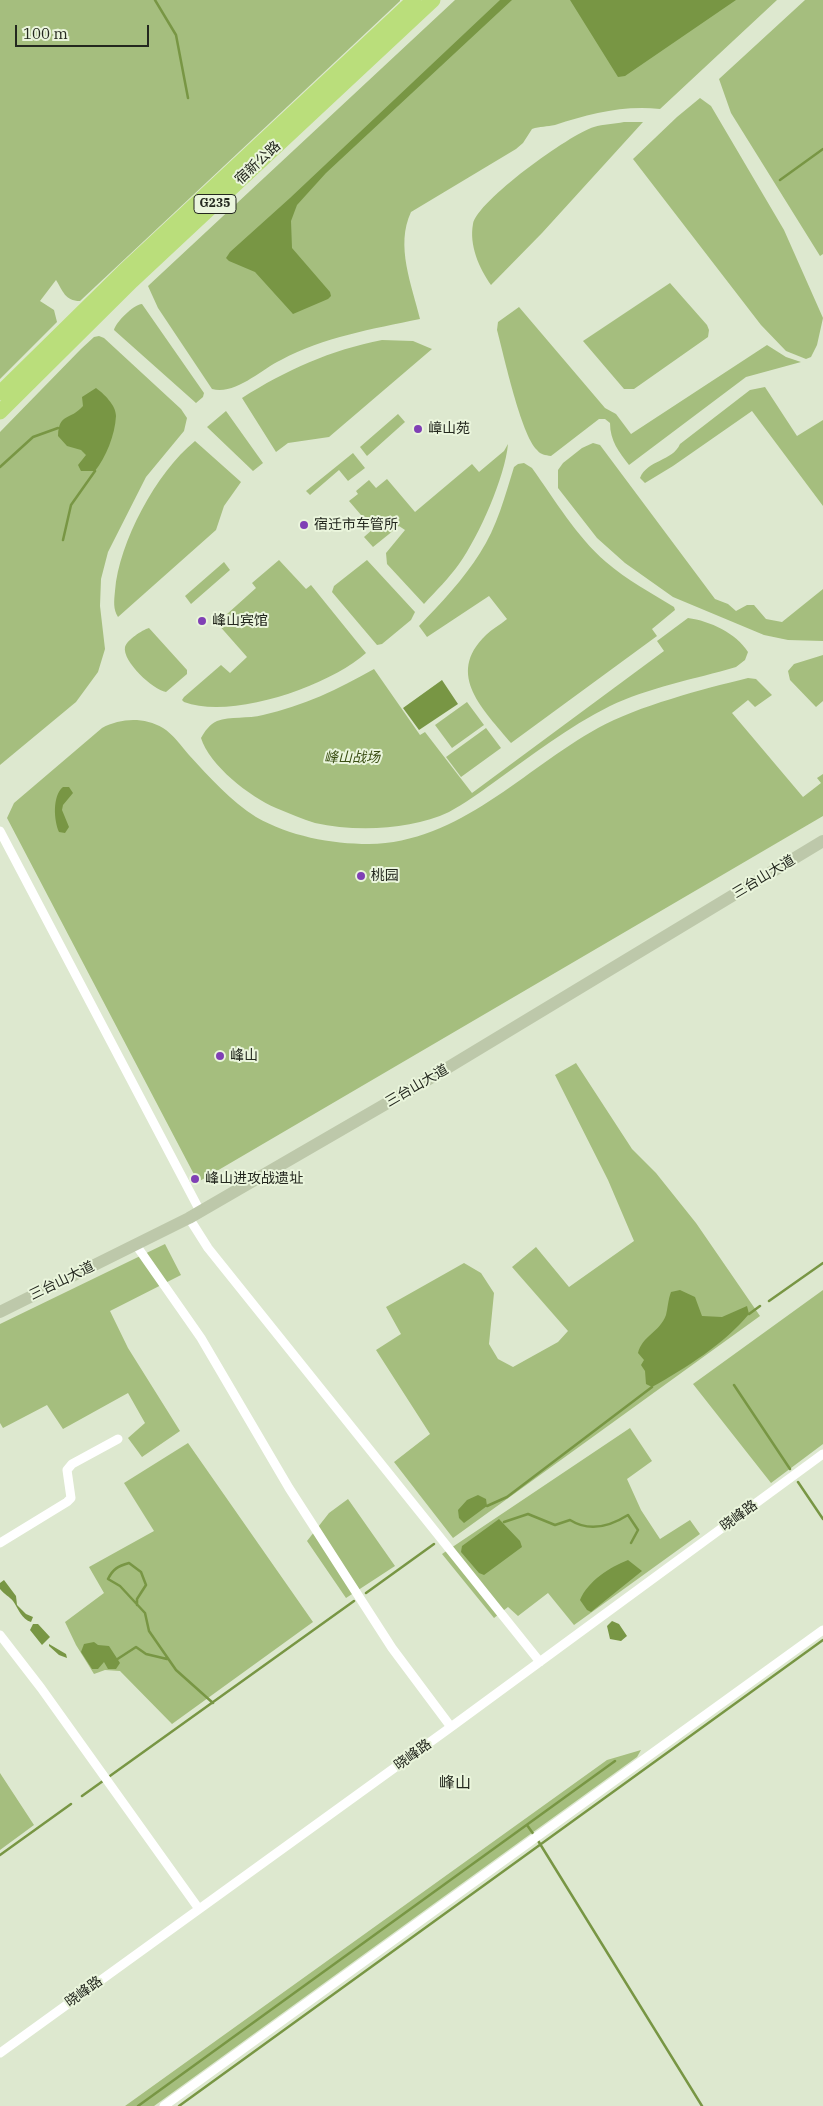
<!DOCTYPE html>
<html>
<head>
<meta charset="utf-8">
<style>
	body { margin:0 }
	#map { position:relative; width:823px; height:2106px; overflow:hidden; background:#dde8cf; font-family:"IBM Plex Serif",serif }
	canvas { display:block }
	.scale { position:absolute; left:15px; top:25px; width:134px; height:22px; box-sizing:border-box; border:2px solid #24281f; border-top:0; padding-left:6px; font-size:15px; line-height:18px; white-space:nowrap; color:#24281f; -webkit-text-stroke:4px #eaf5dc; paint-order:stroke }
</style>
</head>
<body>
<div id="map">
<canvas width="823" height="2106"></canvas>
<div class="scale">100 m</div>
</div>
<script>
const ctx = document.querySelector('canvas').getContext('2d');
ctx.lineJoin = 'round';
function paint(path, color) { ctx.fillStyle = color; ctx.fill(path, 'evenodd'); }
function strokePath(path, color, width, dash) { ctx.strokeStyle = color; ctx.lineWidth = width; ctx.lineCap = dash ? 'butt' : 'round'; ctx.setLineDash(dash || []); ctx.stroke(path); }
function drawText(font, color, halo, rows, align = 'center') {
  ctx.font = font + ' "IBM Plex Serif","Noto Sans SC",serif'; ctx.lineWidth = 4; ctx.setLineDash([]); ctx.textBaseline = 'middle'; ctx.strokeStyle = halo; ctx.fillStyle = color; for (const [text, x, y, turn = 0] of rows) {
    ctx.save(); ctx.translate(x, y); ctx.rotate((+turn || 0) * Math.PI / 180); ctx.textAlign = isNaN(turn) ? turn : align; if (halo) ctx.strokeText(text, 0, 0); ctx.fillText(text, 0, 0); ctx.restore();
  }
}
const green = new Path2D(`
	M0,0H400V1L80,301C65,301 63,291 56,280L40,301L54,310L57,322L0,379Z
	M455,0H777L660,109C623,105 589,114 555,125C547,127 540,126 532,129L523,143L516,149L411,212C395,246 412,285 420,319C372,329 324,337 281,360C260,370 236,395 212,389L158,308L148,286Z
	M805,0H823V254L820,256L731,113L719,79Z
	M700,98L711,106L784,230L823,318L817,345L811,357L806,359L786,351L761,325L633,159L677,117Z
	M624,122H643L542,233L491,285C479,268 469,245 473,224C477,201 570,134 594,127C603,124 614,124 624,122Z
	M670,283L707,325L709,330L708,337L634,389H624L583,341Z
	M142,304L204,393L203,397L196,403L114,330C116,322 133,305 142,304Z
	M519,307L605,408L616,414L631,434L767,345L786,357L801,362L746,377L629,465C619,452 610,441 610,423L605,419H599L551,456C545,455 541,455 537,450C521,434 504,356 497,330L498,322Z
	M99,336L104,338L181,409L187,418L184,431L146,477L108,552L101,579L100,606L105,649L98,672L76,702L0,765V432L81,349L94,337Z
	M382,340L413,341L432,349L329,437L288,443L276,452L242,398C286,370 331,350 382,340Z
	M765,387L797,436L823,420V506L752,411L673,466L645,483L640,478C647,460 673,461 680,444L750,390Z
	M226,411L263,463L253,471L207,427Z
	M398,414L405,422L367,456L360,447Z
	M195,441L241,482L224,506L216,530L118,617C113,609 114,601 115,591C119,542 156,473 195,441Z
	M593,443L600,445L715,599L728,604L736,611L747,605H754L766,619L782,622L823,589V641L788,640L764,635L673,597L625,563L597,538L558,488V470L563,463L582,448Z
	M508,444C505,477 479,536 459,564C449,578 436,591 424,604L387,564L386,553L405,530L399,526L373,547L364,537L373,529L349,501L358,494L356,491L369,480L376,488L387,479L415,512L472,464L479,472L504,451Z
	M353,453L365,468L348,481L339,470L310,495L306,491Z
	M524,463L532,468C555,500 576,536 606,562C627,580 651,593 674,607L675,610L652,629L657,636L511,743C485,711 444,675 486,635C492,629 500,625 507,619L489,596L427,637L419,626C441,603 463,580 480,553C497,527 505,496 514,467L518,464Z
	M279,560L306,589L311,585L366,653C329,686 232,720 184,702L182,700L184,697L221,665L230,673L247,657L217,623L256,588L252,583Z
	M367,560L415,612L411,620L382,644L377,645L332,592L334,586Z
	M224,562L230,570L191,604L185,596Z
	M688,618C710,621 736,633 748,652L745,660L736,667C695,679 647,688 610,706C568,727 531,756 493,783C479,793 464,804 449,812C411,830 356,832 315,823C302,819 289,813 276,808C250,797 209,765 201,738C205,731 209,725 217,721C230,716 248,719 263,715C303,706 339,689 374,669L420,735L425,732L472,793L664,651L657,641Z
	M149,628L187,670V674L166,692C153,690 122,661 125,647C127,640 142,630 149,628Z
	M823,655V701L816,707L790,680L788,671L794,664Z
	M748,678L756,679L772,695L755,707L748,700L732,713L803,797L821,783L817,778L823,774V816L198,1182L7,818L14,803L102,728C121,718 144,717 163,728C173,734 182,747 189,755C209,777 231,801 256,817C289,836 331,844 369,844C459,843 524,769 598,728C638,706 703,689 748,678Z
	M467,702L484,725L452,748L435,725Z
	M486,728L501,748L461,777L446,757Z
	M576,1063L632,1149L656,1173L696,1223L760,1316L453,1538L394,1462L430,1434L376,1350L401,1334L386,1307L464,1263L481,1273L494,1293L489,1344L498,1359L513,1367L558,1342L568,1331L512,1267L536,1247L569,1287L634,1241L608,1180L555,1075Z
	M165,1244L181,1275L110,1311L128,1348L180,1431L142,1457L128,1438L145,1423L128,1393L63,1429L47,1405L3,1428L0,1423V1324Z
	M823,1290V1444L771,1483L693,1384Z
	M630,1428L652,1461L627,1479L641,1510L660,1539L690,1520L700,1534L574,1625L548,1593L518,1616L508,1607L494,1618L442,1554Z
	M188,1443L313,1622L172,1724L120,1671L105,1670L94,1674L76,1645L65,1622L104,1593L89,1567L154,1531L124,1483Z
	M348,1499L395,1566L346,1598L307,1541L329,1513Z
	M641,1750L637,1757L154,2106H125L607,1760Z
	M0,1773L34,1825L0,1850Z`);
const water = new Path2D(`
	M500,0H512L326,173L297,205L291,221L292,248L330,292L331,296L328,299L293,314L255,272L229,261L226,258L230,252L290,198Z
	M570,0H736L625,76L618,77Z
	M96,388C104,394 116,405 116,416C115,435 106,457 95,471H81L78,465L86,455L81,450L67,446L58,436C59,412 70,421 83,406L82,397Z
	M442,680L458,704L419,730L403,708Z
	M63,787H69L73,793L63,805L62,810L69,827L65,833L59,832C54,821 52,796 63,787Z
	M680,1290L695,1297L702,1316L722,1317L747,1306L749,1314C724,1344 686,1368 652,1387L646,1384L645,1371L641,1365L644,1360L638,1353C642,1336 660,1332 666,1315C668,1307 668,1300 671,1292Z
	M478,1495L486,1499L487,1506L464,1523L459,1518L458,1510L467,1500Z
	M499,1519L520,1541L522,1547L484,1575L479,1573L461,1552L462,1546Z
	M628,1560L642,1571L591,1612L587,1610L580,1600C588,1581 610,1567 628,1560Z
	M4,1580L16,1596L17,1605L26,1614L33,1617L31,1622C22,1620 18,1608 13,1601C10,1597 4,1594 0,1589V1583Z
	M612,1621L619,1624L627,1636L621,1641L610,1639L607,1626Z
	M33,1624H38L50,1637L42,1645L30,1630Z
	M94,1642L98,1645L109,1646L120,1663L116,1669H108L104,1662L98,1669H92L81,1652L84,1644Z
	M49,1644L66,1654L67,1658L59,1655L49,1646Z`);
const stream = new Path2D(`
	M155,0L176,35L188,98
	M780,180L823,149
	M0,467L33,437L58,428
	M63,540L71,505L95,471
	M769,1301L823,1263
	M749,1314L760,1306
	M734,1385L790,1469
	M798,1482L823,1519
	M487,1506L507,1497L652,1387
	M504,1522L528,1514L555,1525L570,1520C589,1532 609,1527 628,1515L638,1530L631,1543
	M366,1593L434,1544
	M137,1605V1599L146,1585L141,1572L129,1563C118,1566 113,1569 108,1579L120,1586L145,1613L149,1631L176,1670L213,1703
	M116,1660L136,1647L146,1654L167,1659
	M82,1796L354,1601
	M527,1825L534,1835
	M537,1839L702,2106
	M0,1855L71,1804
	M138,2106L615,1761
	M179,2106L823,1640`);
const minor = new Path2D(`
	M0,831L200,1211
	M189,1218L208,1248L540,1662
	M136,1245L201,1338L289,1488L392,1648L451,1727
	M0,1543L67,1502L71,1498L67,1470L72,1464L118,1439
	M0,1635L41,1688L199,1909
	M0,2053L451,1727L823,1454
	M164,2106L823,1630`);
const secondary = new Path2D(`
	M0,1312L189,1218L434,1076L823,841`);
const trunk = new Path2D(`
	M0,393L123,272L414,0
	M0,412L132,281L433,0`);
const markers = [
	[418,429,5,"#8040b5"],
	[304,525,5,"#8040b5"],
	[202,621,5,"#8040b5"],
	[361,876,5,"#8040b5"],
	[220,1056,5,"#8040b5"],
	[195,1179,5,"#8040b5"]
];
const shields = [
	[215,204,42]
];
const shieldNames = [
	["G235",215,204]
];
const streetNames = [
	["宿新公路",258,163,-43],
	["三台山大道",764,877,-31],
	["三台山大道",417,1086,-30],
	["三台山大道",62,1281,-26],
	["晓峰路",739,1516,-36],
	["晓峰路",413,1755,-36],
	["晓峰路",84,1992,-36]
];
const poiNames = [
	["嶂山苑",428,429],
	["宿迁市车管所",314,525],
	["峰山宾馆",212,621],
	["桃园",371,876],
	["峰山",230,1056],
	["峰山进攻战遗址",205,1179]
];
const parkNames = [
	["峰山战场",352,758]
];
const quarterNames = [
	["峰山",455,1783]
];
paint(green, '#a5be7e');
paint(water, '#789644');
strokePath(stream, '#789644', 2.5);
strokePath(minor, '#fff', 9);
strokePath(secondary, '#bdc8aa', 12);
strokePath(trunk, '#bade7b', 15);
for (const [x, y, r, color] of markers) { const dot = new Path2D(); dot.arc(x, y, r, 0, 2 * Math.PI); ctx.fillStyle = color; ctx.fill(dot); strokePath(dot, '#eaf5dc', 2); }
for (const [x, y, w] of shields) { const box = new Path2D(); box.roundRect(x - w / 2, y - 9.5, w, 19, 4); ctx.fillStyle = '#eaf5dc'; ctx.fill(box); strokePath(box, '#24281f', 1); }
drawText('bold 12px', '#24281f', null, shieldNames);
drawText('14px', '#24281f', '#eaf5dc', streetNames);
drawText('14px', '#24281f', '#eaf5dc', poiNames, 'left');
drawText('italic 14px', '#3b4f14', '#eaf5dc', parkNames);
drawText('16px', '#24281f', '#eaf5dc', quarterNames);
</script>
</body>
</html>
